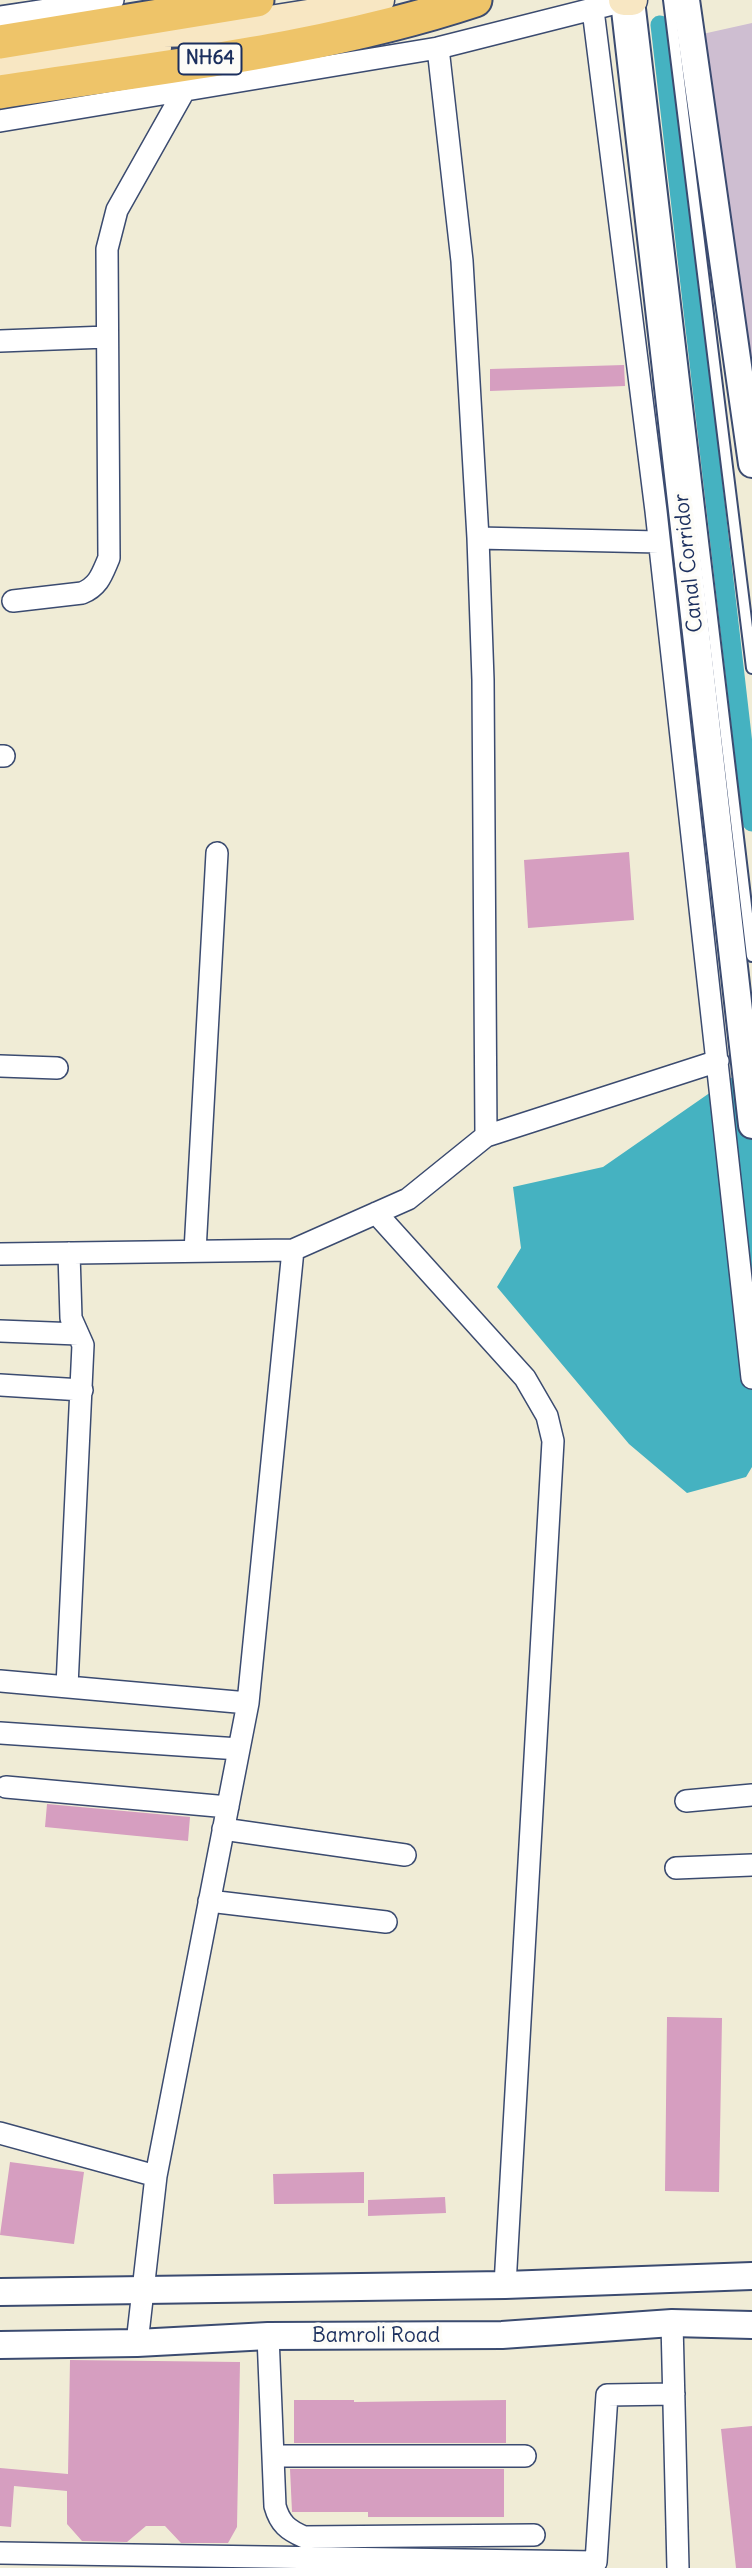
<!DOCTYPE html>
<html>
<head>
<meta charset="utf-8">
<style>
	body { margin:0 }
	canvas { display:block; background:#f0ecd6 }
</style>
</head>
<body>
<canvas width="752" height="2568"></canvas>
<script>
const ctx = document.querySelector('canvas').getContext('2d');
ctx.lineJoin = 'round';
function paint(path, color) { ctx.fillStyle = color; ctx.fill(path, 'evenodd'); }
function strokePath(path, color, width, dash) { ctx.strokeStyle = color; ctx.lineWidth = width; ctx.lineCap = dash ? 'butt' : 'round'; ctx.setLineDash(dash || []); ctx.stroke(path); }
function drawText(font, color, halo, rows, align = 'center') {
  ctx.font = font + ' Delius,sans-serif'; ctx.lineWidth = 7; ctx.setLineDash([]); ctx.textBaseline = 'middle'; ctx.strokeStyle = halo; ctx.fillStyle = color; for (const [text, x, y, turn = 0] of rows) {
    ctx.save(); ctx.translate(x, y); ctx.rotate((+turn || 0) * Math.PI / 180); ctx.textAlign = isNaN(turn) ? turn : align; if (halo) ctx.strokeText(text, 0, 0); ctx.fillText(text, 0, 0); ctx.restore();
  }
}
const industrial = new Path2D(`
	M752,23V444L698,35Z`);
const water = new Path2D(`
	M747,1067L752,1126V1467L746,1477L687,1493L629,1444L497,1287L521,1248L513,1187L603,1167Z`);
const canal = new Path2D(`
	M660,25L752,822`);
const building = new Path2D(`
	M624,365L625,386L490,391V369Z
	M629,852L634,920L528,928L524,860Z
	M47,1804L190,1817L188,1841L45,1827Z
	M667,2017L722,2018L719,2192L665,2191Z
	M10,2162L84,2172L74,2244L0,2235Z
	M364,2172V2203L274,2204L273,2174Z
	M445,2197L446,2213L368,2216V2200Z
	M70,2360L240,2362L237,2527L228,2543H181L165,2526H146L127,2542L82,2541L67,2524V2491L14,2486L11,2527L0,2526V2468L68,2474Z
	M294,2400H354V2402L506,2400V2443H294Z
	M752,2426V2568H736L721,2429Z
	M290,2469H504V2517H368V2512H292Z`);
const service = new Path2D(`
	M639,0L752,956
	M669,0L752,668`);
const minor = new Path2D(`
	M593,10L656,511L752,1378
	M0,17L113,0
	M0,121L438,48L624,1
	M0,341L107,337
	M478,538L659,542
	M13,601L82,593C99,586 102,574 109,558L107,249L117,210L184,91
	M0,756H4
	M0,1066L57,1068
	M486,1136L718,1061
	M376,1213L525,1378L547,1416L553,1441L505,2285
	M195,1251L217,853
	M0,1254L293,1250L408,1199L486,1136L483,680L478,538L462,261L438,48
	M0,1331L78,1334
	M0,1385L82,1390
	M0,1681L248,1703
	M67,1686L83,1345L71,1318L69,1253
	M0,1733L239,1749
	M6,1787L228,1807
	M686,1801L752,1795
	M223,1829L405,1855
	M676,1868L752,1865
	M209,1901L386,1922
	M0,2133L156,2176
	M672,2323L678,2568
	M268,2336L275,2506C280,2524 288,2530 304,2537L534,2535
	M137,2343L156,2176L248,1703L293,1250
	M273,2456H525
	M0,2553L596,2562L607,2395L674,2394`);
const tertiary = new Path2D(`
	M686,0L752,464
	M624,1L752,1125
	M0,2292L505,2285L752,2276
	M0,2345L137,2343L268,2336L502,2335L672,2323L752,2325`);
const secondary = new Path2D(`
	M624,0H632
	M125,36L148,32L207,31L321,13L379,0
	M0,72L156,48`);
const trunk = new Path2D(`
	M0,42L257,0
	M0,92C159,67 321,51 475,0`);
const shields = [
	[210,59,63]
];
const shieldNames = [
	["NH64",210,59]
];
const streetNames = [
	["Canal Corridor",689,563,-96],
	["Bamroli Road",376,2336]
];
paint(industrial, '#cebed1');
paint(water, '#45b2c1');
strokePath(canal, '#45b2c1', 19);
paint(building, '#d69ec0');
strokePath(service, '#3b4b70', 14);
strokePath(minor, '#3b4b70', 24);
strokePath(tertiary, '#3b4b70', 30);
strokePath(secondary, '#3b4b70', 33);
strokePath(trunk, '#3b4b70', 37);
strokePath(service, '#fff', 10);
strokePath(minor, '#fff', 21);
strokePath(tertiary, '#fff', 26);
strokePath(secondary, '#f8e7c3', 30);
strokePath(trunk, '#eec469', 33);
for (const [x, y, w] of shields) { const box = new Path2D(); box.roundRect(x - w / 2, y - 15.5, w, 31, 5); ctx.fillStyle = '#fdfcf7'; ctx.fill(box); strokePath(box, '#1b2f5e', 2); }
drawText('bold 19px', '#1b2f5e', null, shieldNames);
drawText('21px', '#1b2f5e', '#fdfcf7', streetNames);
</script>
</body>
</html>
